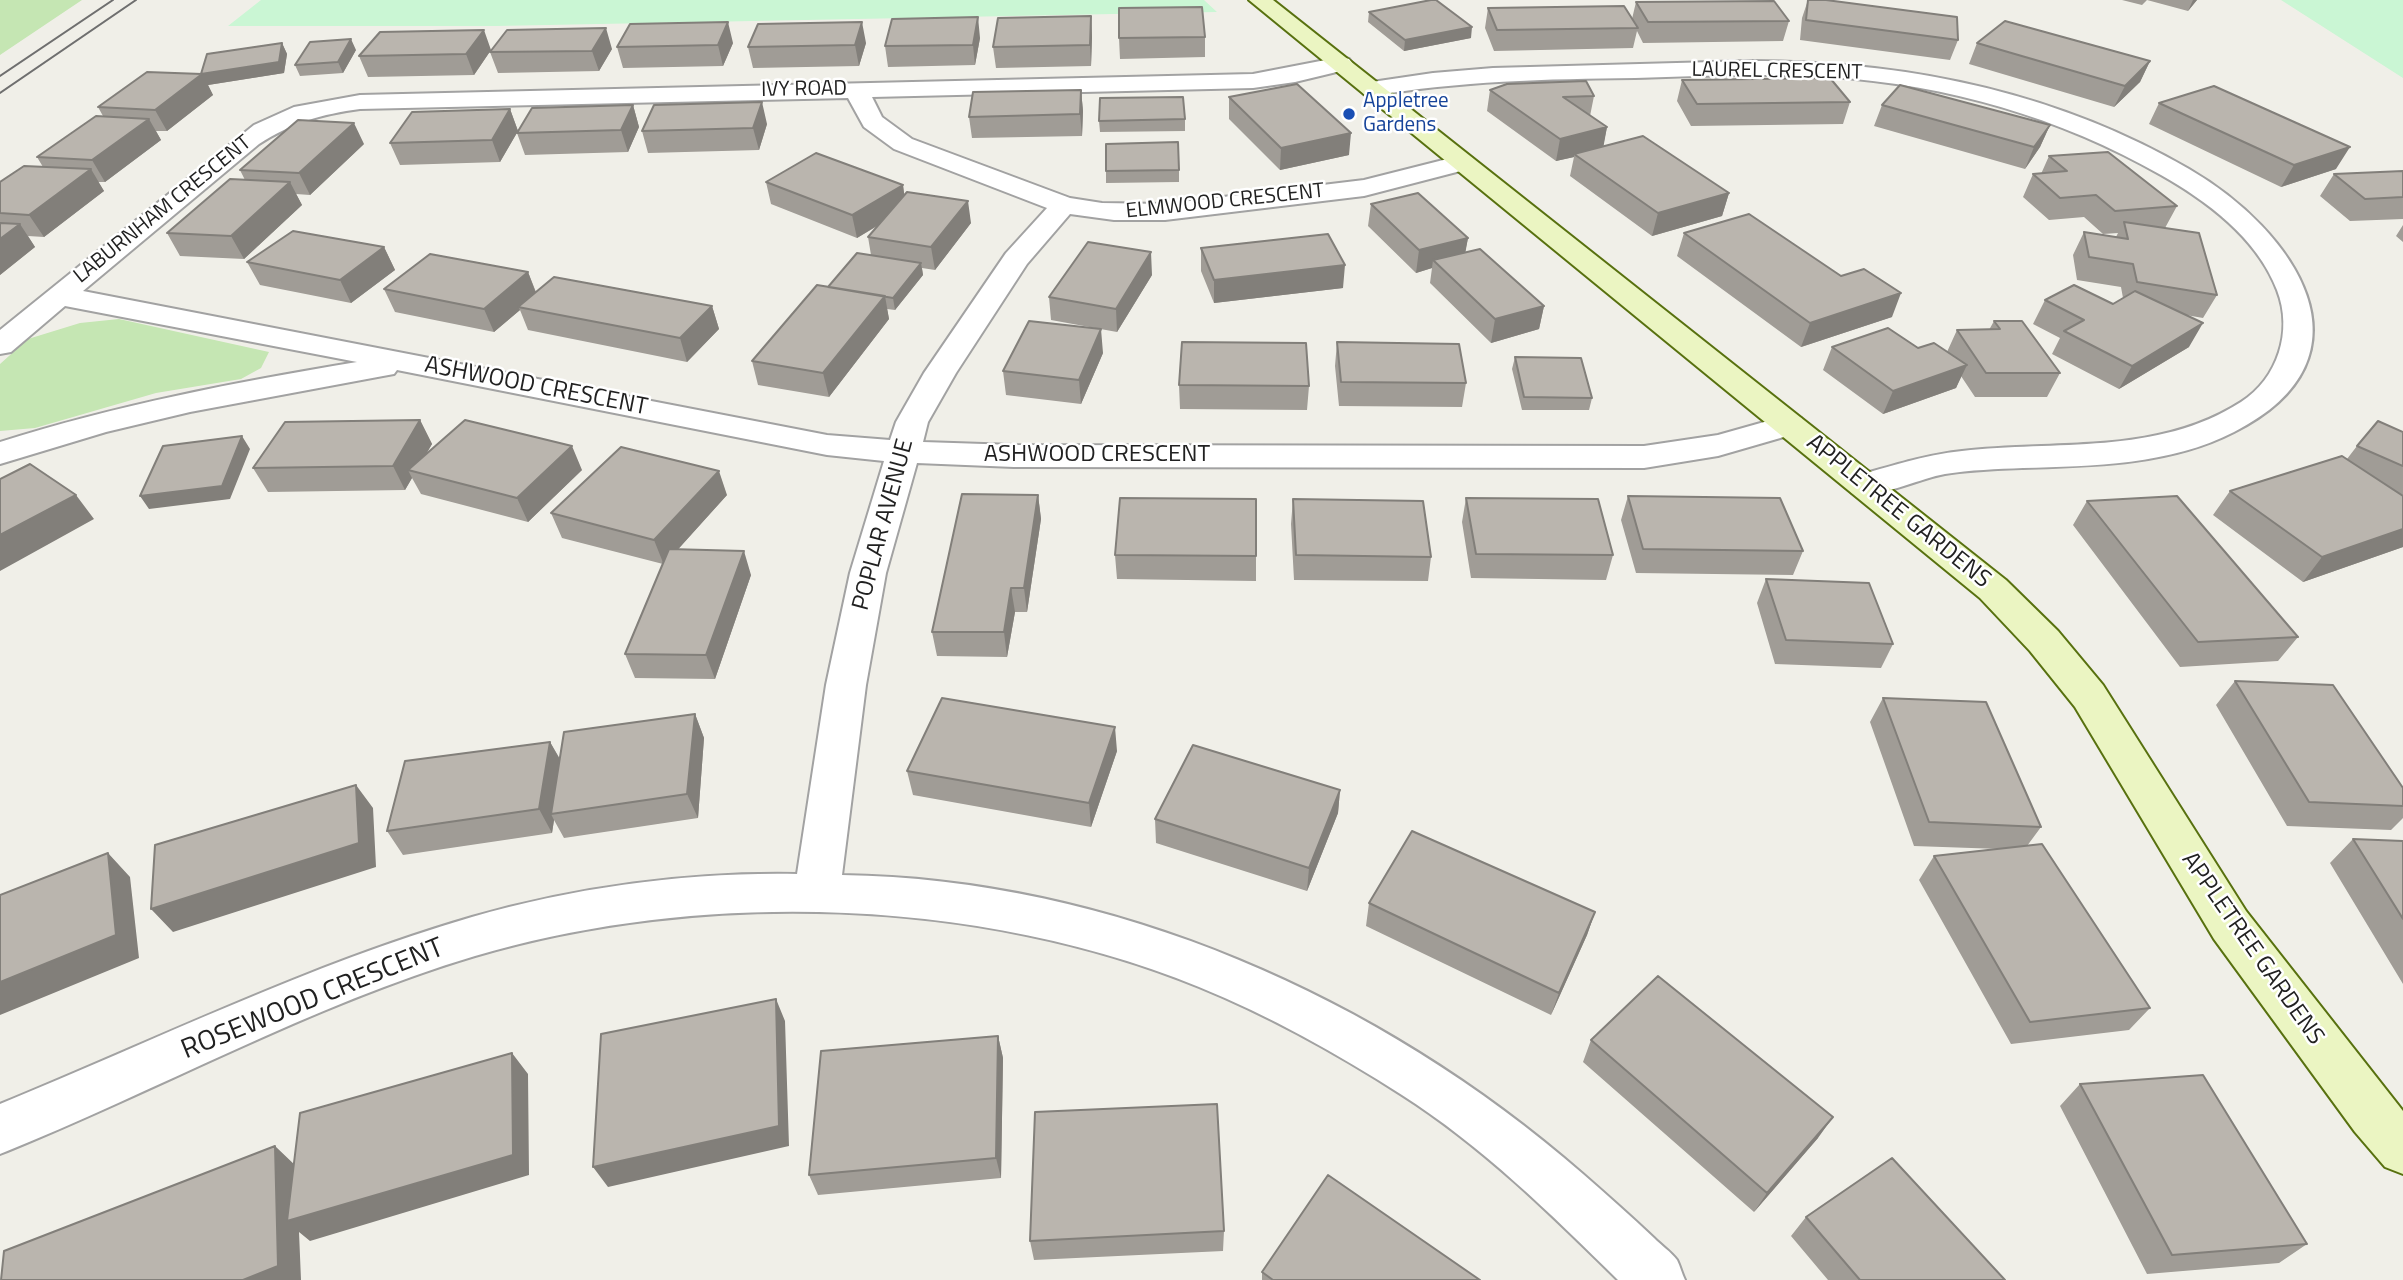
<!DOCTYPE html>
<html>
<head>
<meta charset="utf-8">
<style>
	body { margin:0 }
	canvas { display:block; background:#f0efe8 }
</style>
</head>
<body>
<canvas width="2403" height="1280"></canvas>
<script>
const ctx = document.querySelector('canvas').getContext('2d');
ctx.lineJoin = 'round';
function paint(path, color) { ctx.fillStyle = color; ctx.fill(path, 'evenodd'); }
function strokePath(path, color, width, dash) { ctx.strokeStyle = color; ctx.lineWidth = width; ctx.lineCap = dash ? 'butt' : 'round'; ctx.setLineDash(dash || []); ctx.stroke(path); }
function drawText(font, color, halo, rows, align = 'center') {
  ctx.font = font + ' "Titillium Web",sans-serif'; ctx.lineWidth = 5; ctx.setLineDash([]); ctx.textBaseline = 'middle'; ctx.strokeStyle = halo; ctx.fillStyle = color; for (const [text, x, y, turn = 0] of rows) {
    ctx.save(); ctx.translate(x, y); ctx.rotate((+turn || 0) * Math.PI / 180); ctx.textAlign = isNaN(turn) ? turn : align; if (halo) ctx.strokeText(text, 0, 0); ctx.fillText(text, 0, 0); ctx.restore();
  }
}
const grass = new Path2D(`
	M0,0H82L0,55Z
	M119,319L269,352L261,368L241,379L156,393L35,428L0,431V364L28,339L80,323Z`);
const park = new Path2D(`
	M261,0H1204L1217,12L496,26H228Z
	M2281,0H2403V78Z`);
const street = new Path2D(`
	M1341,57L1349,59L1353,64L1349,69L1295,82L1253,88L872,97L882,117L912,139L1070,198L1102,203L1165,204L1364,180L1463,155L1472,158L1476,163L1472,168L1364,196L1165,220H1114L1070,214L1027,264L956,373L928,422L923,442L1014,445L1644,446L1718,435L1789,415L1801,418L1805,425L1801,432L1718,456L1644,468L1014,467L917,463L886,573L866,685L842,875C1114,879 1380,997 1583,1174C1607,1195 1631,1216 1654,1238C1661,1245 1671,1252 1677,1260C1680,1266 1682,1274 1685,1280H1618C1551,1214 1482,1146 1402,1095C1338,1054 1270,1016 1199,987C980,897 701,889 475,956C311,1005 159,1090 0,1154V1104C156,1040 310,964 472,917C576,887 689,872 797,874L826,685L850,573L884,461L827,455L397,370L394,374L383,376L190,412L106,432L0,464V442C117,405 236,382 357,362L65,306L11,352L0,354V330L254,125L294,107L360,95L1253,74ZM848,98L864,127L894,149L1047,208L1006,253L924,373L896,422L890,440L827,435L83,291L259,144C291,123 322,114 360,109Z
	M1750,61C1904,61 2055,91 2189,169C2294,230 2383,357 2234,432C2170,465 2093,466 2023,468C1997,469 1970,470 1945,474C1917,479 1877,500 1852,493L1847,485L1852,477C1888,467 1924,455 1962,451C2055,440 2157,456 2241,402C2278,378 2293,331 2277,290C2257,238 2207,201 2161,175C2059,117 1948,85 1831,77C1766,73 1700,76 1635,78C1547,79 1459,81 1372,96L1364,94L1360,89L1364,84L1372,82L1433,73L1493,68Z`);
const secondary = new Path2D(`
	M1249,0H1273L2006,580L2058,631L2103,685L2246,911L2403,1111V1174L2385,1167L2355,1132L2214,939L2075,707L2030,651L1980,598Z`);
const tram = new Path2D(`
	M0,76L113,0
	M0,93L136,0`);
const wall = new Path2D(`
	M1808,0L1958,40L1950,60L1800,40L1802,18Z
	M2122,0H2197L2188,11L2147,0L2142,5Z
	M1636,2L1789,21L1783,41L1643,43L1637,31L1633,48L1494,51L1485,28L1488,8L1632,19Z
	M1369,12L1471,38L1404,51L1368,22Z
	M1091,16L1092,37L1091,66L996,68L993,47Z
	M1205,37V57L1120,59L1119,38Z
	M980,38L975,65L888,67L885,46Z
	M282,43L287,54L284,73L208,85L213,95L167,131H156L161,140L105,182H98L104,191L44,237L28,236L35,247L0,275V182L43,167L37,157L103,116L98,107L201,74Z
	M733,43L723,66L623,68L617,47Z
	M866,43L859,66L753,68L748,47Z
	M1977,43L2150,61L2140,82L2114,107L1969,64Z
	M612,49L599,71L498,73L490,52Z
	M356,50L343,73L300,76L295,65Z
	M491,50L474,75L368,77L359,56Z
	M1682,80L1850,102L1843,124L1691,126L1677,101Z
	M1081,90L1083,111L1082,136L972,138L969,117Z
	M1490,90L1594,96L1590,116L1607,127L1603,146L1729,193L1722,216L1652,236L1570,176L1574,157L1556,161L1487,111Z
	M1229,97L1349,155L1280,170L1229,119Z
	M2159,103L2336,169L2281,187L2149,124Z
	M633,105L639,127L628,152L525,155L517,133Z
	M1882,105L2050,125L2040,147L2025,169L1874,126Z
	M510,109L518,131L500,162L400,165L390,143Z
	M1185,119V131L1100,132L1099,121Z
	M767,124L759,150L648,153L642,131Z
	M364,144L310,195L296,194L302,205L244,259L180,256L167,233L245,180L240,170Z
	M2049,156L2177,206L2165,228L2217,295L2203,318L2186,315L2189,347L2119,389L2052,354L2060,338L2033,324L2045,300L2113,304L2123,298L2121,287L2077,280L2073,255L2084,232L2116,237L2118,233L2103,234L2084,217L2049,220L2023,197L2033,174H2041Z
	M1179,170V182L1106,183V171Z
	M2403,171V219L2350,221L2320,196L2334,174Z
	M766,182L903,185L904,195L971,223L935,270L922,268L923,275L895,310L887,309L889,319L829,397L758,385L752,361L871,255L868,237L879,225L857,238L771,204Z
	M1371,204L1468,238L1465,252L1544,306L1539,329L1491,343L1430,283L1432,268L1416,273L1368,226Z
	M2403,225V242L2396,236Z
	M1684,233L1892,317L1801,347L1677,256Z
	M384,247L395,270L351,303L260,285L247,262Z
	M1201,248L1343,288L1214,303L1201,271Z
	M528,272L536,292L712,306L719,329L687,362L528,330L520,310L494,332L395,312L384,289Z
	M1152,275L1117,332L1051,320L1049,297Z
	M1994,321L2060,373L2047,397H1975L1961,376L1956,388L1883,414L1823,370L1832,347L1918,348L1947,352L1957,330H1989Z
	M1337,342L1466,383L1462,407L1339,406L1335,366Z
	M1103,353L1081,404L1006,395L1003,371Z
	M1515,357L1592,398L1589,410H1522L1512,369Z
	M1179,385L1309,386L1307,410L1180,409Z
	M420,420L432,444L425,455L582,470L528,522L421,494L412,478L405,490L268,492L253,468Z
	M2403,432V547L2303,582L2213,515L2230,491L2347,459L2357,446Z
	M727,495L677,550L751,575L715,679L635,678L625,654L663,564L562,538L551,513Z
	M1038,495L1041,519L1027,612H1015L1007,657L937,656L932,632Z
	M1628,496L1803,551L1793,575L1636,573L1621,520Z
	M1466,498L1613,555L1606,580L1471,578L1462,522Z
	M1293,499L1431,557L1428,581L1294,580L1291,524Z
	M2087,501L2298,637L2278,661L2180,667L2073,525Z
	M1115,555L1256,556V581L1117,579Z
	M1766,579L1893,644L1881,668L1775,664L1757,603Z
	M2235,681L2403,788V818L2391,830L2287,826L2216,705Z
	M1883,698L2041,827L2027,846L2150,1008L2129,1030L2011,1044L1919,880L1934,856L2000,849L1914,846L1870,722Z
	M695,714L704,738L698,818L564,838L554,820L552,833L403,855L387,831L550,742L560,759Z
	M1117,751L1091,827L913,795L907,771Z
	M1340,790L1338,813L1307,891L1156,843L1155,819Z
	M2353,839L2403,841V984L2330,863Z
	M1369,903L1595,912L1587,935L1551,1015L1366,926Z
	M998,1036L1003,1058L1001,1178L818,1195L809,1175Z
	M1591,1040L1818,1138L1754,1212L1583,1062Z
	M2080,1084L2307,1244L2279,1263L2147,1274L2060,1106Z
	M1806,1217L2005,1280H1828L1791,1236Z
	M1224,1231L1223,1251L1034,1260L1030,1241Z
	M1262,1272L1480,1280H1262Z`);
const shadedWall = new Path2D(`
	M2193,0H2197L2188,11Z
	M1091,16L1092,37L1091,66L1090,45Z
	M978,17L980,38L975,65L973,45Z
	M728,22L733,43L723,66L718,45Z
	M862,22L866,43L859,66L855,45Z
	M1472,27L1471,38L1404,51L1405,40Z
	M606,28L612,49L599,71L592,51Z
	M484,30L491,50L474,75L466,54Z
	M351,39L356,50L343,73L338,62Z
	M282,43L287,54L284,73L208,85L213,95L167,131L155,110L201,74Z
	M2150,61L2140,82L2114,107L2125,86Z
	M1081,90L1083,111L1082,136L1080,114Z
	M762,102L767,124L759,150L753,128Z
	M633,105L639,127L628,152L621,130Z
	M510,109L518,131L500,162L492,140Z
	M149,119L161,140L105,182L92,160Z
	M354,123L364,144L310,195L299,173Z
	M2050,125L2040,147L2025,169L2034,147Z
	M1607,127L1603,149L1574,154V157L1556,161L1560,139Z
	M1351,133L1349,155L1280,170L1281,148Z
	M2350,147L2336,169L2281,187L2294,165Z
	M91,169L104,191L44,237L29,215Z
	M290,182L302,205L244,259L231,236Z
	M903,185L906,208L857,238L852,215Z
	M1729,193L1722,216L1652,236L1658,213Z
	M968,201L971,223L935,270L931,247Z
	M20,224L35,247L0,275V239Z
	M1468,238L1464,260H1433L1432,268L1416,273L1419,250Z
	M384,247L395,270L351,303L340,280Z
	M1151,252L1152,275L1117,332L1116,309Z
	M921,263L923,275L895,310L893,298Z
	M1345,265L1343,288L1214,303V280Z
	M528,272L537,296L518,307L520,310L494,332L484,309Z
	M1901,293L1892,317L1801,347L1810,323Z
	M885,296L889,319L829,397L823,373Z
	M712,306L719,329L687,362L680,338Z
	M1544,306L1539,329L1491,343L1495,319Z
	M2203,323L2189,347L2119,389L2132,366Z
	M1101,329L1103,353L1081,404L1079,380Z
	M1967,365L1956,388L1883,414L1893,391Z
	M420,420L432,444L416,472L408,470L412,478L405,490L393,466Z
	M242,436L250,449L230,499L149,509L140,496Z
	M572,446L582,470L528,522L517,498Z
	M719,471L727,495L664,565L654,540Z
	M76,495L94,519L0,571V535Z
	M1038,495L1041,519L1027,612L1024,588Z
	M2403,529V547L2303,582L2322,557Z
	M744,551L751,575L715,679L706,655Z
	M1011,588L1015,612L1007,657L1004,632Z
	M695,714L704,738L698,818L687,794Z
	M1115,727L1117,751L1091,827L1089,803Z
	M550,742L563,765L551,814L554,820L552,833L539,809Z
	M356,785L373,808L376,867L173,932L151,909Z
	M1340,790L1338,813L1307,891L1309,868Z
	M108,853L130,877L139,958L0,1015V982Z
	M1595,912L1587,935L1551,1015L1559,993Z
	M776,999L785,1021L789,1146L608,1187L593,1167Z
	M998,1036L1003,1058L1001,1178L996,1158Z
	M512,1053L528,1074L529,1175L310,1241L299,1232L301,1280H243L275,1146L297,1167Z
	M1833,1117L1818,1138L1754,1212L1767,1193Z`);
const building = new Path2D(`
	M1431,0H1436L1472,27L1405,40L1369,12Z
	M1808,0H1826L1957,17L1958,40L1806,20Z
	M1774,1L1789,21L1648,22L1636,2Z
	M1624,6L1638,28L1497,30L1488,8Z
	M1202,7L1205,37L1119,38V8Z
	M1091,16L1090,45L993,47L998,18Z
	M978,17L973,45L885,46L892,19Z
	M2005,21L2150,61L2125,86L1977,43Z
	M728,22L718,45L617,47L630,24Z
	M862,22L855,45L748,47L758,24Z
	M606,28L592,51L490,52L507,30Z
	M484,30L466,54L359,56L380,32Z
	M351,39L338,62L295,65L310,42Z
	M282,43L279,62L201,74L207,54Z
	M147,72L202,74L155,110L98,107Z
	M1830,78L1850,102L1697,104L1682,80Z
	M1586,81L1594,96L1563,97L1607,127L1560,139L1490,90L1507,84Z
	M1297,84L1351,133L1281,148L1229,97Z
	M1900,85L2050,125L2034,147L1882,105Z
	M2214,86L2350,147L2294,165L2159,103Z
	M1081,90L1080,114L969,117L973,92Z
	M1183,97L1185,119L1099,121L1100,98Z
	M762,102L753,128L642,131L654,105Z
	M633,105L621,130L517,133L532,108Z
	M510,109L492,140L390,143L412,112Z
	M96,116L149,119L92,160L37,157Z
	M298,120L354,123L299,173L240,170Z
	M1643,136L1729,193L1658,213L1574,154Z
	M1178,142L1179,170L1106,171V144Z
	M2108,152L2177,206L2115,211L2096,195L2060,198L2033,174L2067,171L2049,156Z
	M816,153L903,185L852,215L766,182Z
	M24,166L91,169L29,215L0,213V182Z
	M2403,171V197L2365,199L2334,174Z
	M230,179L290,182L231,236L167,233Z
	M907,192L968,201L931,247L868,237Z
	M1418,193L1468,238L1419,250L1371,204Z
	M1749,214L1841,276L1864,269L1901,293L1810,323L1684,233Z
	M2124,222L2199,233L2217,295L2137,282L2133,264L2089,257L2084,232L2128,239Z
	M0,223L20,224L0,239Z
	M293,231L384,247L340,280L247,262Z
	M1328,234L1345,265L1214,280L1201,248Z
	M1088,242L1151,252L1116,309L1049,297Z
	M1480,249L1544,306L1495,319L1433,260Z
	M857,253L921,263L893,298L828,287Z
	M430,254L528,272L484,309L384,289Z
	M554,277L712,306L680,338L518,307Z
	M817,285L885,296L823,373L752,361Z
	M2074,285L2113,304L2135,291L2203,323L2132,366L2064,331L2084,320L2045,300Z
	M1029,321L1101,329L1079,380L1003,371Z
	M1994,321H2022L2060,373H1986L1957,330L2000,329Z
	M1888,328L1918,348L1934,343L1967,365L1893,391L1832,347Z
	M1182,342L1306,343L1309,386L1179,385Z
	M1337,342L1459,344L1466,383L1341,382Z
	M1515,357L1581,358L1592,398L1524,397Z
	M420,420L393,466L253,468L285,422Z
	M465,420L572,446L517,498L408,470Z
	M2378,421L2403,432V466L2357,446Z
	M242,436L222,486L140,496L163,446Z
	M621,447L719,471L654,540L551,513Z
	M2342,456L2403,496V529L2322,557L2230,491Z
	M30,464L76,495L0,535V479Z
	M962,494L1038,495L1024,588H1011L1004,632H932Z
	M1628,496L1780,498L1803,551L1643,549Z
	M2177,496L2298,637L2198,642L2087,501Z
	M1120,498L1256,499V556L1115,555Z
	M1466,498L1598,499L1613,555L1476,554Z
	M1293,499L1423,501L1431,557L1296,555Z
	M669,549L744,551L706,655L625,654Z
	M1766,579L1869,583L1893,644L1786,640Z
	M2235,681L2333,685L2403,788V806L2309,802Z
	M942,698L1115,727L1089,803L907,771Z
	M1883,698L1986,702L2041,827L1929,822Z
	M695,714L687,794L551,814L564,732Z
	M550,742L539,809L387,831L405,761Z
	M1193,745L1340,790L1309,868L1155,819Z
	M356,785L359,843L151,909L155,845Z
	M1412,831L1595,912L1559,993L1369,903Z
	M2353,839L2403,841V919Z
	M2042,844L2150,1008L2030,1022L1934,856Z
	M108,853L116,935L0,982V895Z
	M1658,976L1833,1117L1767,1193L1591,1040Z
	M776,999L779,1126L593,1167L601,1034Z
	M998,1036L996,1158L809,1175L821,1051Z
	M512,1053L513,1155L287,1221L300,1113Z
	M2203,1075L2307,1244L2172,1255L2080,1084Z
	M1217,1104L1224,1231L1030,1241L1035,1112Z
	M275,1146L278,1266L243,1280H1L4,1251Z
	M1892,1158L2005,1280H1860L1806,1217Z
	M1328,1175L1480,1280H1273L1262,1272Z`);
const markers = [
	[1349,114,7,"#1a4fb4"]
];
const farStreetnames = [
	["LAUREL CRESCENT",1777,72,1],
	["IVY ROAD",804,90,-1],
	["ELMWOOD CRESCENT",1225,202,-6],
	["LABURNHAM CRESCENT",163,210,-39]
];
const farTransitnames = [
	["Appletree",1363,102],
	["Gardens",1363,126]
];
const streetNames = [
	["ASHWOOD CRESCENT",536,387,11],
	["ASHWOOD CRESCENT",1097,455],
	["APPLETREE GARDENS",1898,512,39],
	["POPLAR AVENUE",884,525,-75],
	["APPLETREE GARDENS",2252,949,55]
];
const nearStreetnames = [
	["ROSEWOOD CRESCENT",313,1000,-22]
];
paint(grass, '#c5e6b3');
paint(park, '#caf6d4');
strokePath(street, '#a2a2a2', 4);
strokePath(secondary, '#58710f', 4);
paint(street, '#fff');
paint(secondary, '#ebf5c2');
strokePath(tram, '#6f6f6f', 2);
paint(wall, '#a09c96');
paint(shadedWall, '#827f7a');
paint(building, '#bab5ae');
strokePath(building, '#827f7a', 2);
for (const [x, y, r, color] of markers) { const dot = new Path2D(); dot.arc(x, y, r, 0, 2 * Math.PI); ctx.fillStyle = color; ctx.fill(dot); strokePath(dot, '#fff', 2.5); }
drawText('21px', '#212121', '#fff', farStreetnames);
drawText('21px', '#164399', '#fff', farTransitnames, 'left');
drawText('24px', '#212121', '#fff', streetNames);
drawText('28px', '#212121', '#fff', nearStreetnames);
</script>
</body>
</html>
